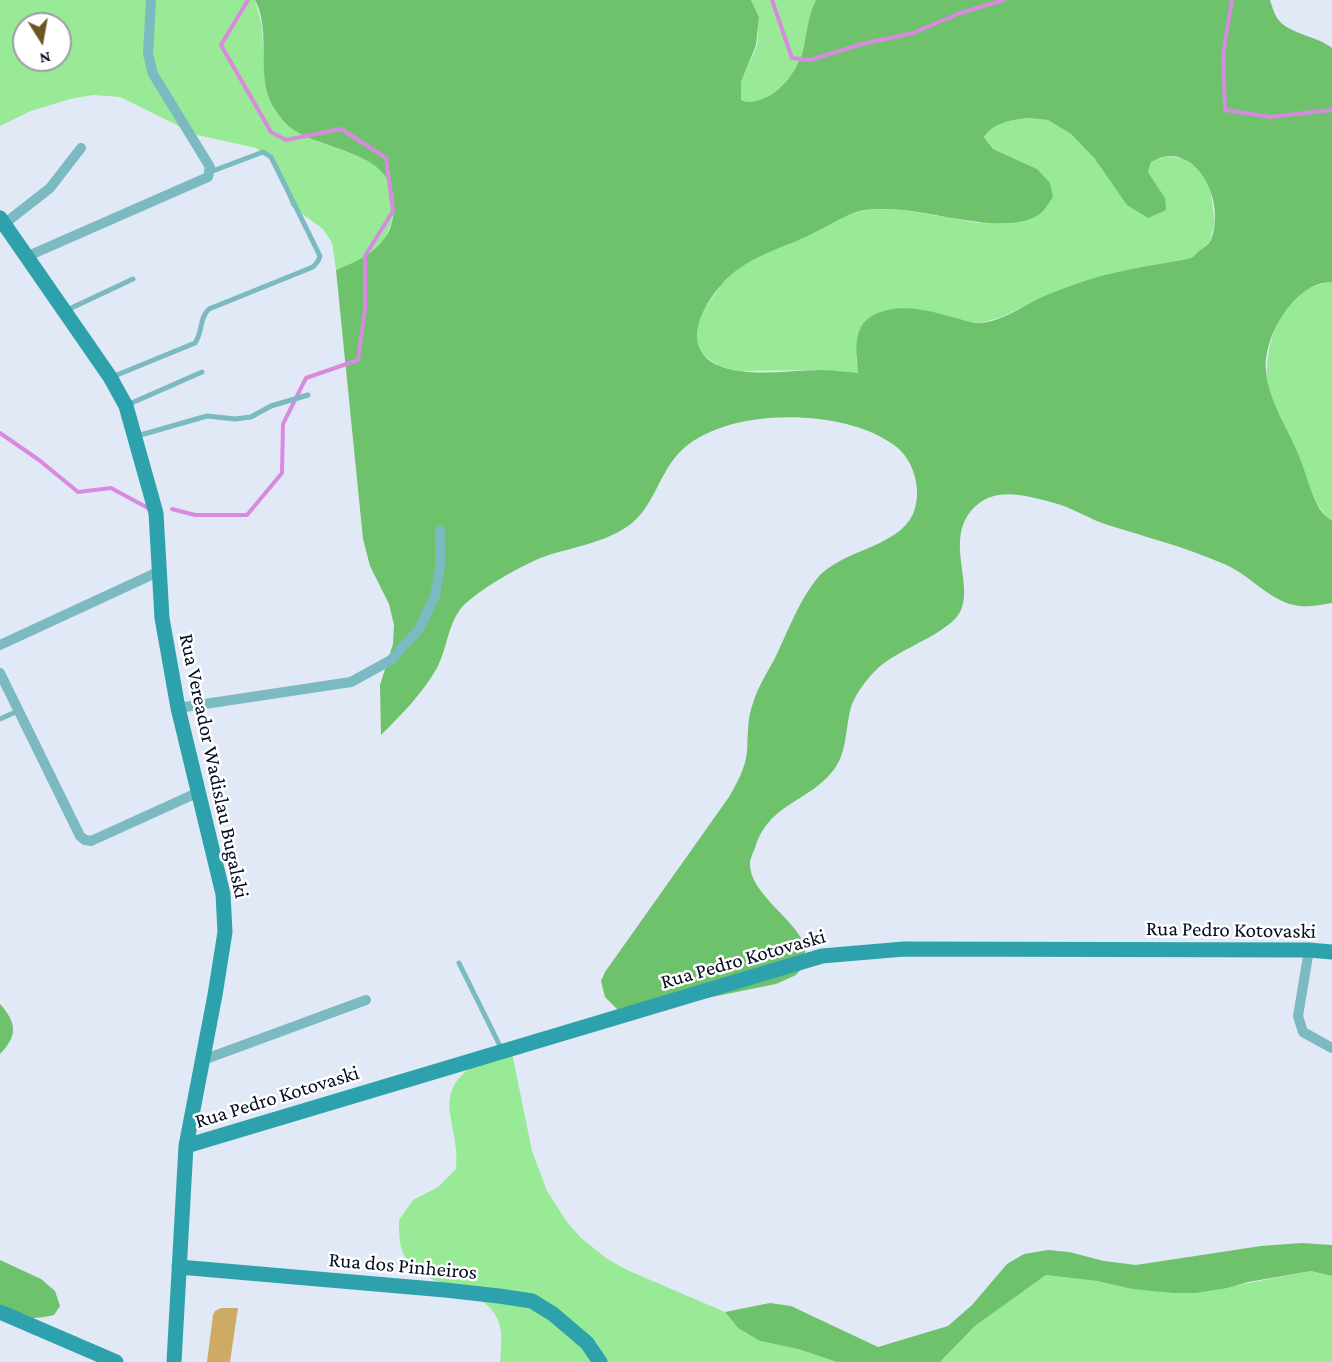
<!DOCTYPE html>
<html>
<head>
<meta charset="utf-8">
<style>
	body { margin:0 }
	#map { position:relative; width:1332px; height:1362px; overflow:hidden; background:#e2e9f6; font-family:"Crimson Pro",serif }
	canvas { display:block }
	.north { position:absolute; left:12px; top:12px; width:60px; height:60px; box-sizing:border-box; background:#fff; border:2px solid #9a9da6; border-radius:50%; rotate:169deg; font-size:16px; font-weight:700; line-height:24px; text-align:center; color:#030b21 }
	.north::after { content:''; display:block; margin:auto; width:21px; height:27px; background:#6d5626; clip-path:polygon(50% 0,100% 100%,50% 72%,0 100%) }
</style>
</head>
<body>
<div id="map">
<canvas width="1332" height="1362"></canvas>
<div class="north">N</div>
</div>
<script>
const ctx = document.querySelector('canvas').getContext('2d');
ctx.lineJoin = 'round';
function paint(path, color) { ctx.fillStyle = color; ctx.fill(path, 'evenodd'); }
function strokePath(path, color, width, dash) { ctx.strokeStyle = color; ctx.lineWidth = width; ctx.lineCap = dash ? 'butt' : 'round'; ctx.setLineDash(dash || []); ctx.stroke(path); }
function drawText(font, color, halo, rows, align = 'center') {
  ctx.font = font + ' "Crimson Pro",serif'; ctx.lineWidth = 5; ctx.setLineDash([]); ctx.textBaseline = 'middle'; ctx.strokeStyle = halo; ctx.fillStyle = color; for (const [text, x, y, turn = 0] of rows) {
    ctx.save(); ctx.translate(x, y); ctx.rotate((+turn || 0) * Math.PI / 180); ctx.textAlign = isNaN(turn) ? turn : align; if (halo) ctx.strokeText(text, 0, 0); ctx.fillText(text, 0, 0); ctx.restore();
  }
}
const green = new Path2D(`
	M0,0H255L262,25L264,66L316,141L355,154L379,167L389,182L394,207L392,222L384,240L376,249L353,263L336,270L332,243L323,229L291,206L282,180L268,157L256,148L197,135L120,97L93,95L70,99L31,111L0,126ZM24,24H60V60H24Z
	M751,0H816C807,17 807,36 802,54C795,72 779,95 759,100C752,102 748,103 741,100V82L757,45L759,17Z
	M1028,118L1048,120L1071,134L1095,159L1165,198L1148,172L1151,162L1167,156L1184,159L1200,170L1210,187L1215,222L1210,242L1191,258L1123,271L1079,283L1042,297L1002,317L981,323L972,322L856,356L858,373L825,370L739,371L719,366L703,355L697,346L695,332L702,312L722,284L736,270L761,255L815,233L840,217L870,209L904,210L979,223L1037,169L993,149L984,136C994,122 1011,120 1028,118Z
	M1327,282H1332V521C1310,503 1308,477 1297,452C1288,431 1274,410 1269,389C1261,358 1276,307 1305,290C1311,286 1320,285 1327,282Z
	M511,1048L532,1151L547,1191L567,1222L581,1238L606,1258L627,1270L725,1312L738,1328L760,1341L798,1349L837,1362H500C501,1349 503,1332 498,1320C481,1280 413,1292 401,1247C399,1239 399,1228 399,1220L413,1200L438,1187L456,1169C458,1146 453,1135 450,1113C445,1073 481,1061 511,1048Z
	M1311,1271L1332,1276V1362H940L975,1326L1046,1275L1097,1281L1132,1289L1196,1293Z`);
const forest = new Path2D(`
	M255,0H751L759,17L756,45L741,82V100C748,103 752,102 759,100C779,95 795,73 802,54C807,36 807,17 816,0H1270C1272,6 1274,13 1277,18C1289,35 1316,35 1332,48V282C1295,281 1263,337 1266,370C1268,401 1288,428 1299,456C1306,473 1310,492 1319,508C1322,513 1327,517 1332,521V603C1320,605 1306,608 1294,605C1267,599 1249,574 1224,564C1186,547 1145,537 1105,524C1090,519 1076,510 1061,505C1048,501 1032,497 1019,495C1004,493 989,495 978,504C937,538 983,593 954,620C930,642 897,649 874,672C866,680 856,694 852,704C845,725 848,750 835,768C811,802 769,802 755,848C753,852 751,857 750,862C748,893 796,919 804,945C806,951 805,959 805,965L796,975L776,984L623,1015L605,997L601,981L605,972L729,797C737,783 745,769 747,752C748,736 747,719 753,703C758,686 769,670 777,654C788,630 799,602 815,581C839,549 897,549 913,514C923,491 914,459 894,445C843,407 721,406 678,454C658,476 653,509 628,526C604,543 573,547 546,556C523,564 478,590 462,607C448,624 447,649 437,668C422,694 402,714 381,735L380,685L393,644L394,625L389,604L370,566L363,539L336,270C361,260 389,247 393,217C403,149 330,155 291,128C285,124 280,116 276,111C253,79 273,33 255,0ZM1028,118L1048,120L1071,134L1095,159L1127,205L1148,218L1166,210L1165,198L1148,172L1151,162C1156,160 1163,156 1168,156C1206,155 1224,210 1211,240C1209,245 1202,248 1198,252C1194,256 1192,258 1187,259C1150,266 1111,271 1076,284C1065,288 1053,292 1042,297C1022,306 1002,322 979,323C969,323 958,318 948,316C924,309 892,302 869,318C852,330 857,355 858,373C846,372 834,370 822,370C795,370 767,375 740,371C679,363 692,317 723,283C746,257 780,249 810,235C831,225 848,211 872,209C882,209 894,209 904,210C937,213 1015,237 1042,212C1046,208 1049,202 1053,197L1050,183L1037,169L993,149L984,137C994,122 1011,120 1028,118Z
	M0,1004C16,1022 19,1035 0,1054Z
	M1302,1243L1332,1245V1276L1311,1271L1248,1282L1227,1288L1196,1293H1173L1132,1289L1097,1281L1046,1275L975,1326L940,1362H837L798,1349L760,1341L738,1328L725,1312L770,1303L791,1306L878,1347L948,1326L972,1305L1007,1264L1024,1254L1048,1250L1069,1252L1104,1261L1136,1265L1261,1246Z
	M0,1260L41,1279L55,1291L60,1306L54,1315C35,1320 19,1318 0,1313Z`);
const stream = new Path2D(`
	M772,0L792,58L810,60L862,44L913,33L960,13L1004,0
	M1232,0L1223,55L1225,110L1270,117L1332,110
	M0,433L39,460L78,492L111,488L148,508
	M172,509L195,515H247L282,473L283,424L306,378L358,360L365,309V256L393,211L386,158L341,129L286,140L271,132L221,45L248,0`);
const building = new Path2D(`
	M221,1308H238L230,1362H207L213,1315L215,1311Z`);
const lane = new Path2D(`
	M67,310L133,279
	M112,377L195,343C203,332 199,318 209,309L313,267L318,261L320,256L271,157L263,152L210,172
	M127,405L202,372
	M137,436L207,416L235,419L251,417L271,406L308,395
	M0,719L18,711
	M459,963L502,1050`);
const street = new Path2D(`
	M4,224L50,188L81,148
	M28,256L208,177L210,167L153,74L148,54L151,0
	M0,645L160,571
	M0,673L80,836L85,840L91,841L199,792
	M178,708L351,682L391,660L419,629L435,596L440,567V531
	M1309,950L1298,1016L1303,1032L1332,1048
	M203,1060L366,1000`);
const secondary = new Path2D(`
	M0,218L110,377L126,406L156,513L162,618L178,708L223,894L225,932L215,995L186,1146L174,1362
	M186,1146L822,956L904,949L1309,950L1332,952
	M179,1267L445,1290L499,1296L532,1301L553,1314L587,1343L600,1362
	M0,1312L116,1362`);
const streetNames = [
	["Rua Vereador Wadislau Bugalski",214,766,78],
	["Rua Pedro Kotovaski",1231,930,1],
	["Rua Pedro Kotovaski",743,959,-16],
	["Rua Pedro Kotovaski",277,1097,-17],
	["Rua dos Pinheiros",403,1266,5]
];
paint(green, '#99ea96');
paint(forest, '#6dc26b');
strokePath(stream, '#d88ae0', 4);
paint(building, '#ceab64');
strokePath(lane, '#7abac0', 5);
strokePath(street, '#7abac0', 10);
strokePath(secondary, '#2da2ac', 15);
drawText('21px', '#030b21', '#fff', streetNames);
</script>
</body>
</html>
